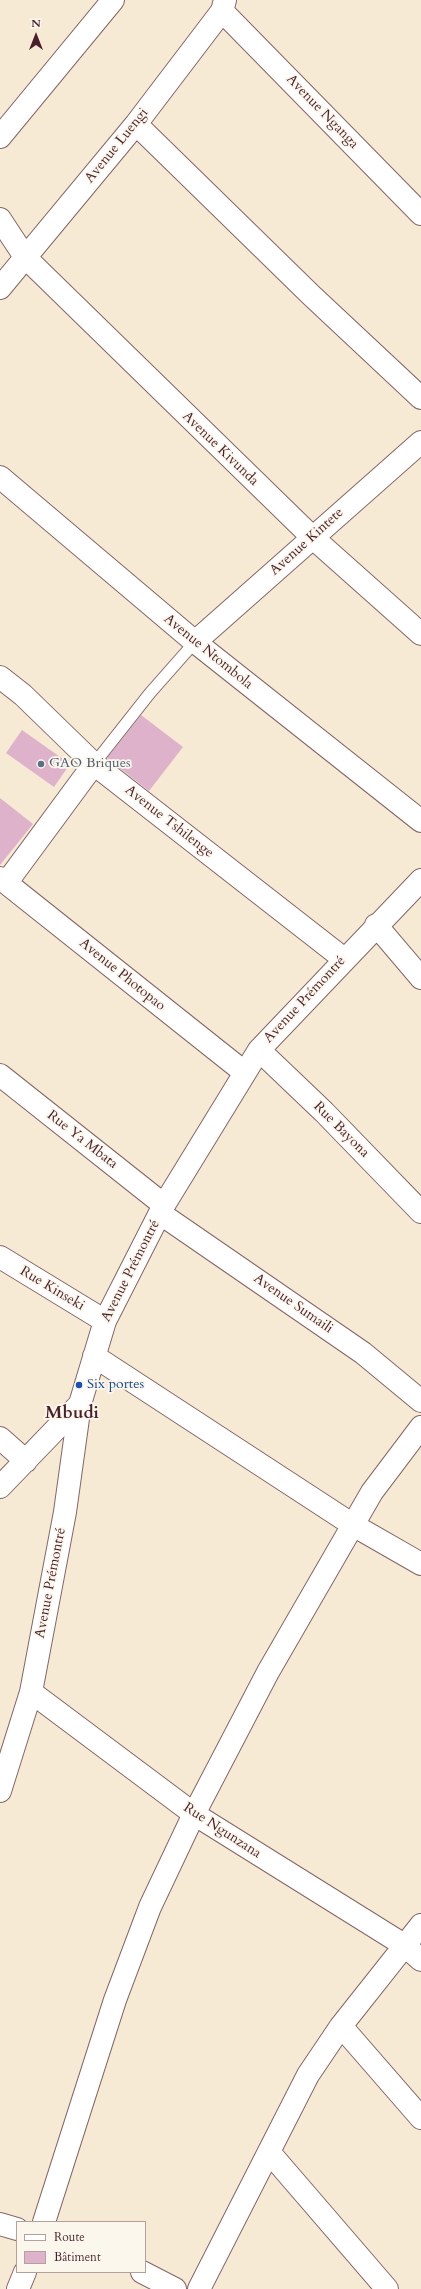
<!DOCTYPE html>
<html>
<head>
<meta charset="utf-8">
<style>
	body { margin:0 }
	#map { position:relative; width:421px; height:2289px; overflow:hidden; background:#f6ead5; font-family:Cardo,serif }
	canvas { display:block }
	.legend { position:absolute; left:16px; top:2221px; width:130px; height:52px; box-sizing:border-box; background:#fbf7ec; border:1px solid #b4a19f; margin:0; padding:5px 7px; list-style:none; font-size:12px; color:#4a1f2b }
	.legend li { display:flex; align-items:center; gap:8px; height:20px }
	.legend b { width:20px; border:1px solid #b4a19f }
	.north { position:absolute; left:16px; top:16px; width:40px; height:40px; -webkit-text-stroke:3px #fbf7ec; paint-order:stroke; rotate:0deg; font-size:11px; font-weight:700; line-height:16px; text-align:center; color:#4a1f2b }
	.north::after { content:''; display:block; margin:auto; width:14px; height:18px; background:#4a1f2b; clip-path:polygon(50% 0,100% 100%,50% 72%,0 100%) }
</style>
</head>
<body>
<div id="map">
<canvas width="421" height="2289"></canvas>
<ul class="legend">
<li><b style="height:5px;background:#fff"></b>Route</li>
<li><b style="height:11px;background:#dfb2cb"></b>Bâtiment</li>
</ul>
<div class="north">N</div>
</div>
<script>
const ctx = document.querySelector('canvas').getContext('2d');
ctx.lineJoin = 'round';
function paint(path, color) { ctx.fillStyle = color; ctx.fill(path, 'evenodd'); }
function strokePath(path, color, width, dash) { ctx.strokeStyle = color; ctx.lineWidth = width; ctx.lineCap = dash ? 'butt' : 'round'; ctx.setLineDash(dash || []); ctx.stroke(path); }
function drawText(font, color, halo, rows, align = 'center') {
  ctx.font = font + ' Cardo,serif'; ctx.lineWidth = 3.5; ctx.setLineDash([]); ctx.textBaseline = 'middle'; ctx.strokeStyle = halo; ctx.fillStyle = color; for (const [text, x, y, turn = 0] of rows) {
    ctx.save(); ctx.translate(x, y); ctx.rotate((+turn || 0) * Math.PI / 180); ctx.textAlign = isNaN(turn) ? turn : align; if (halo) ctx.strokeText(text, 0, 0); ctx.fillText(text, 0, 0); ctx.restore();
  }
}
const building = new Path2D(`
	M141,715L183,747L149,791L107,758Z
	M22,730L70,764L54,787L6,753Z
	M0,798L33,824L0,865Z`);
const lane = new Path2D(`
	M94,764L150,693L195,642`);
const street = new Path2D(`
	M222,11L421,214
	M136,124L311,295L421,398
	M0,137L113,0
	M0,219L25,257L312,537L421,634
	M0,288L136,124L222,11L225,0
	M0,477L195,642L421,821
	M195,642L421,442
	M0,677L23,695L94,764L344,959
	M0,878L244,1072
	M7,882L94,764
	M376,925L421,978
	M259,1050L324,1112L421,1212
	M0,1075L164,1205
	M161,1214L363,1353L421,1401
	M0,1257L105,1321
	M94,1356L353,1525L421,1564
	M0,1438L26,1461
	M0,1487L80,1404
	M31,1692L194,1814L404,1945L421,1960
	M0,1791L31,1692L65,1512L80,1404L105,1321L164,1205L259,1050L421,880
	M341,2026L421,2118
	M269,2152L387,2289
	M44,2222L115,2000L150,1907L194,1814L268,1672L372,1492L421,1427
	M0,2224L17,2229
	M142,2272L175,2289
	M18,2289L25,2272
	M199,2289L308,2075L341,2026L421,1925`);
const markers = [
	[41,764,4,"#5c6f8a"],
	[79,1385,4,"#1a4fb4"]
];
const streetNames = [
	["Avenue Nganga",322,112,46],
	["Avenue Luengi",117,146,-51],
	["Avenue Kivunda",220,449,44],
	["Avenue Kintete",307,542,-42],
	["Avenue Ntombola",208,652,39],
	["Avenue Tshilenge",169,822,38],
	["Avenue Photopao",122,975,39],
	["Avenue Prémontré",305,1000,-47],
	["Rue Bayona",341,1130,45],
	["Rue Ya Mbata",82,1140,38],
	["Avenue Prémontré",131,1271,-63],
	["Rue Kinseki",52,1289,31],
	["Avenue Sumaili",293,1304,35],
	["Avenue Prémontré",51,1583,-79],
	["Rue Ngunzana",222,1831,33]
];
const serviceNames = [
	["GAO Briques",49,764]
];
const transitNames = [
	["Six portes",87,1385]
];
const districtNames = [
	["Mbudi",72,1414]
];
paint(building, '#dfb2cb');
strokePath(lane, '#866666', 13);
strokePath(street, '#866666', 24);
strokePath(lane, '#fff', 11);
strokePath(street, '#fff', 22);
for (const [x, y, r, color] of markers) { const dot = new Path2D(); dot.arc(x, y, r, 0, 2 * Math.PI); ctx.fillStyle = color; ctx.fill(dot); strokePath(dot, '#fbf7ec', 1.5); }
drawText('14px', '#4a1f2b', '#fbf7ec', streetNames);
drawText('14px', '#4e5e75', '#fbf7ec', serviceNames, 'left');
drawText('14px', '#164399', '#fbf7ec', transitNames, 'left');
drawText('bold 18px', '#4a1f2b', '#fbf7ec', districtNames);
</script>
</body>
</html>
